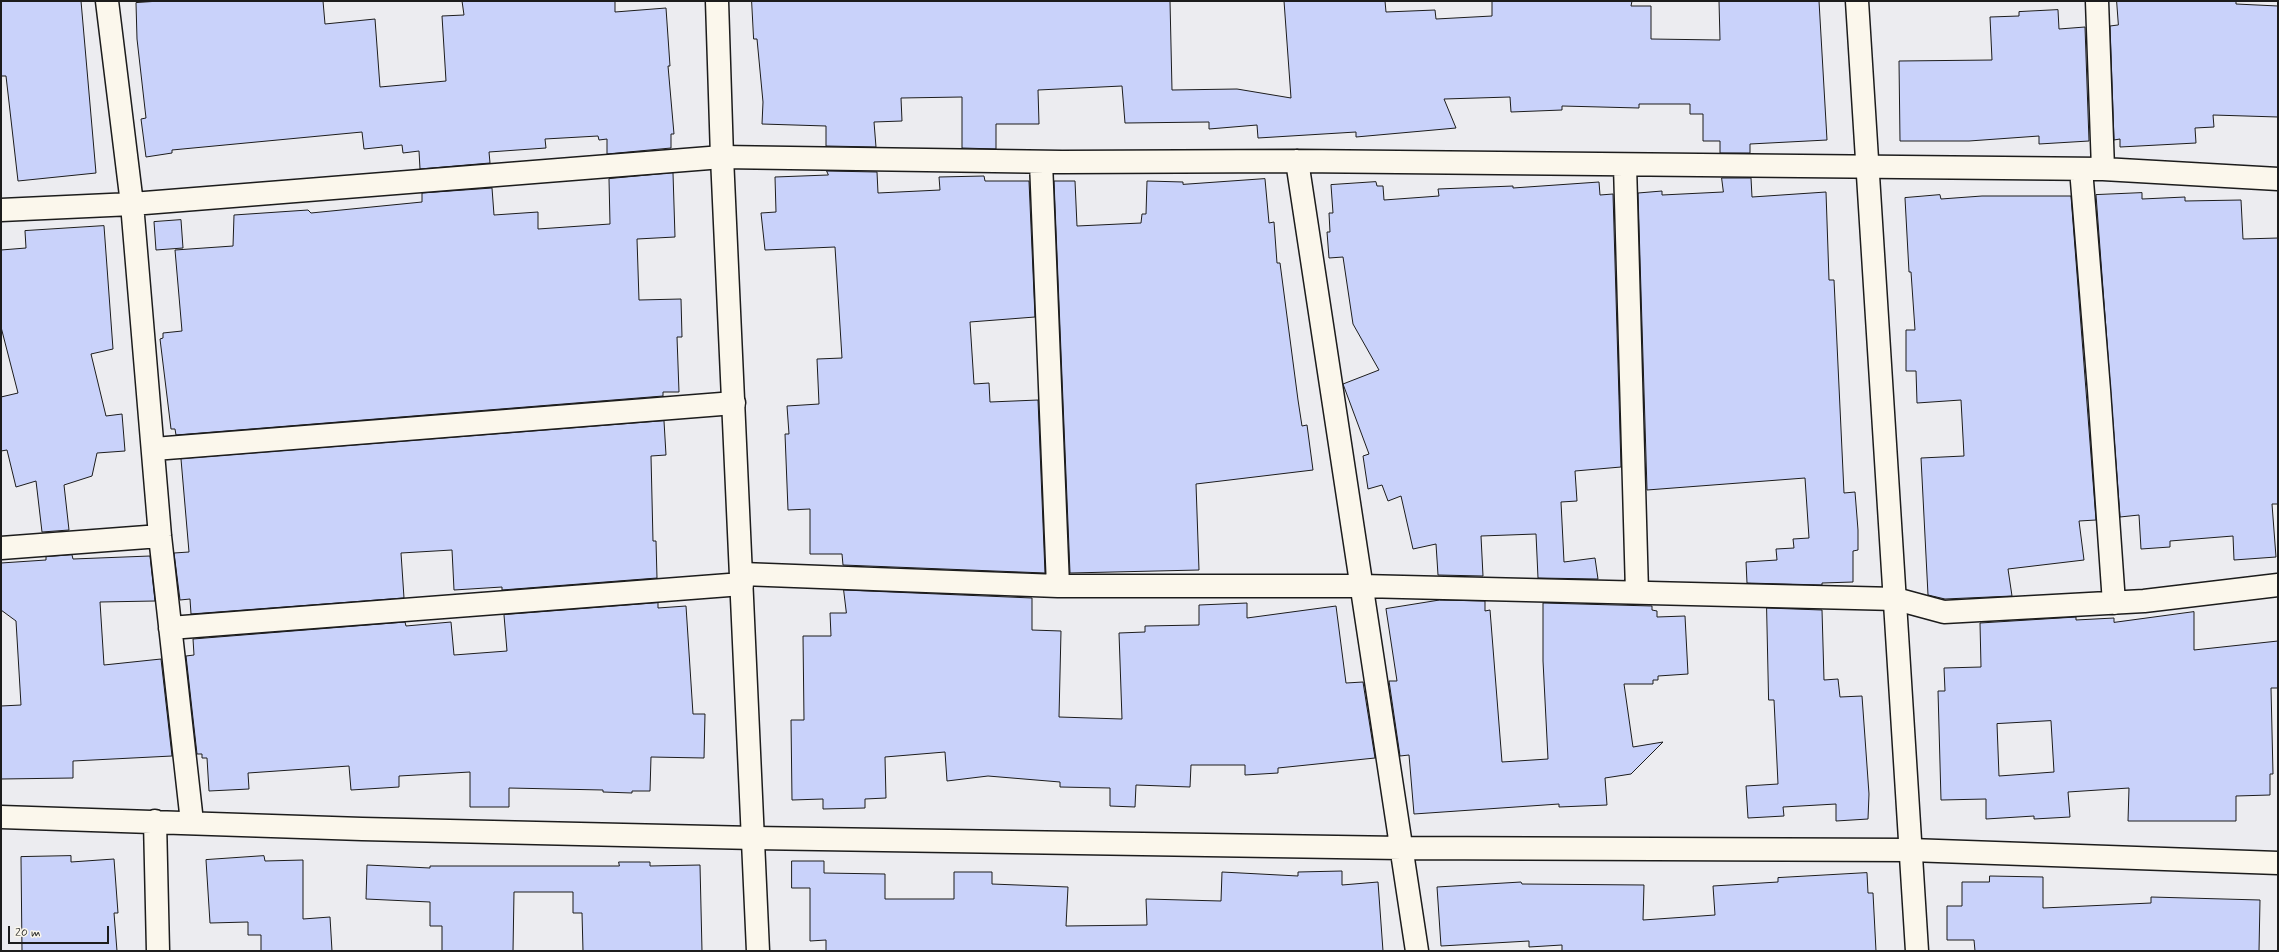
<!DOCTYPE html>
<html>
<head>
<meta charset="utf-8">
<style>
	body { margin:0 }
	#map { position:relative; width:2279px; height:952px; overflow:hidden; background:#ececf0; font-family:Mynerve,sans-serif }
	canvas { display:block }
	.frame { position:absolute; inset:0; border:2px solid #1c1c1c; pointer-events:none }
	.scale { position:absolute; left:8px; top:926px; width:101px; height:18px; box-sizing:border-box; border:2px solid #1c1c1c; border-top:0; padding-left:5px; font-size:12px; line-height:14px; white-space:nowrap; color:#1c1c1c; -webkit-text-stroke:3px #fbf7ec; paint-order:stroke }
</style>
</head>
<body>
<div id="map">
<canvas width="2279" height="952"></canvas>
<div class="frame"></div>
<div class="scale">20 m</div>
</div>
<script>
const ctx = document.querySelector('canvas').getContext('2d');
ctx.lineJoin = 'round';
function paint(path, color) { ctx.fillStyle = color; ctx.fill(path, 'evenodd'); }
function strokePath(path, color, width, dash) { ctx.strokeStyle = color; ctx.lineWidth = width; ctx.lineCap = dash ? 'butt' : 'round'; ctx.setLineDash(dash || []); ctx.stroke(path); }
const building = new Path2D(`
	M1,1H81L96,173L18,181L6,76H1Z
	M160,1H323L325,24L375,19L380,87L446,81L442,16L464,15L462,1H615V12L666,8L670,66H668L674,134H671V148L607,154V139L599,140L598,136L545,139L546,148L489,152L490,163L420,169L419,151L403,153L402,145L364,149L362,132L172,150V153L146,157L141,119L146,118L137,39L136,3Z
	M752,1H1170L1172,90L1237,89L1291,98L1284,1H1385L1386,12L1435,10L1436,19L1492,16V1H1632L1631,6H1651V39L1720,40L1719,1H1819L1827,140L1750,144V153H1720V141H1703V114H1690V104H1639V108L1562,106V110L1511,112L1510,97L1444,99L1456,128L1356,137V132L1258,138L1257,125L1209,129V122L1125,123L1122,86L1038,90L1039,124H996V149L962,148V97L901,98L902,121L874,122L876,147L826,146V126L762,124L763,102L757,39H754Z
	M2117,1H2236V4L2278,6V117L2213,115L2214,127L2195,128L2196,143L2120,147V139L2114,140L2110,26L2118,25Z
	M2058,10L2059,29L2085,27L2089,141L2039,144V136L1969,141H1900L1899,61L1992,60L1990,17L2019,16V12Z
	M827,171L877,172L878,193L940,190L939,177L984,176L985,181H1029L1035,317L970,322L974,384L989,383L990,402L1038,400L1045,573L843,565L842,554H810V509L788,510L785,434H789L787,406L819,404L817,359L842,358L835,247L765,250L761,213L776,212L775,177L828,175Z
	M673,173L675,237L637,239L639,300L681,299L682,337H677L679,392H663V396L176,435L175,429H171L160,339L163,338V333L182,331L175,250L233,246L234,215L308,210L311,213L422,202V193L492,188L494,215L538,212V229L610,224L609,179Z
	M1722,178H1751L1752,197L1826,192L1829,280H1834L1844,493L1855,492L1858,530V550L1853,551V582L1822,583V585L1747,583L1746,562L1777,560L1776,549L1794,548L1793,539L1809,538L1805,478L1647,490L1638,193L1662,191V195L1723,192Z
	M1265,179L1269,223L1274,222L1277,263H1280L1298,400L1302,426L1307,425L1313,470L1196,484L1199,570L1070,573L1054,181H1075L1077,226L1141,223L1142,214H1146L1147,181L1183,182V184Z
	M1376,182L1377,186H1383L1384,200L1439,196L1438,189L1513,186V188L1599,182L1600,195L1613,194L1621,467L1575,471L1577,501L1561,502L1564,562L1595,558L1598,579L1538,578L1536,534L1481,536L1483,576L1438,575L1436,544L1413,549L1401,496L1388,501L1382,485L1368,489L1363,456L1369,454L1343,384L1379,370L1353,324L1343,257L1329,258L1327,232H1330L1329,213H1333L1331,185Z
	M2142,193V199L2185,197V201L2241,200L2243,239L2278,238V504H2272L2276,557L2234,560L2233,536L2170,541V547L2141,549L2139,515L2120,517L2096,195Z
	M1940,195L1941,199L1982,196H2071L2096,520L2079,521L2084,560L2008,569L2012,596L1945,599L1928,595L1921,458L1964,456L1961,400L1917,403L1916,371H1906V330H1915L1911,272H1909L1905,198Z
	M181,220L183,248L156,250L154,222Z
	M104,226L113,349L91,354L106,416L122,414L125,451L97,453L92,476L64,485L69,530L42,532L36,481L16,487L7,450L1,451V397L18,393L1,327V250L26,248L25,231Z
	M664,421L666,455L651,456L653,541H656L657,578L502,590V587L454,590L452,550L401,553L404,598L191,614L190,599L180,600L174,553L189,552L181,459Z
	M72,555L73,559L150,556L155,601L100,602L104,665L161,659L172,756L73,761V778L1,779V706L21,705L16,621L1,610V563L46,560V557Z
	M844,590L1032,598V630L1061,631L1059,717L1122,719L1119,633L1145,632V626L1199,625V605L1247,603V618L1336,606L1346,683L1363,682L1375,758L1278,768V773L1245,775V765H1191L1190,787L1136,785L1135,807L1110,806V788L1060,787V782L988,776L947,781L945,752L885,757L886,798L865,799V808L823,809V799L792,800L791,720H804L803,636H831L830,613H846Z
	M1440,600L1485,601V611L1490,610L1502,762L1548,759L1543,661V603L1652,606V610L1657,611V617L1685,616L1688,674L1658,676V680H1653V684H1624L1633,747L1663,742L1631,774L1605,778L1607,805L1559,807V804L1414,814L1409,755L1400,756L1389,681H1397L1386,609Z
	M658,603V608L686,606L693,714H705L704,758L651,757L650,791H632V793L603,792V790L509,788V807H470V772L399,776V787L351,790L349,766L248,773L249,789L209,791L207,758H202V754H197L186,656L194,655L193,639L405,622L406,626L451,622L454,655L507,651L504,615Z
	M1767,608L1822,610L1824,680L1838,679L1840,697L1862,696L1869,794L1868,819L1836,821V804L1783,807L1784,816L1748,818L1746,786L1778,784L1774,700H1769Z
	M2194,612V650L2278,641V688H2271L2273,774H2270V795L2236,796V821H2128L2129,788L2068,792L2070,817L2034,819V816L1986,819V799L1941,800L1938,691H1945L1944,668L1981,667L1980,623L2076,617V620L2114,618V622ZM2051,721L2054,772L1999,776L1997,724Z
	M71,856V862L114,859L118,913H114L117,951H22L21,857Z
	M264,856L265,861L303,860V919L330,917L332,951H261V935H248V922L210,923L206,860Z
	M792,861H824V873L885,874V899H954V872H992V884L1068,887L1066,926L1147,925L1146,899L1221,901L1222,872L1298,876V872L1342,871V885L1378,882L1383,951H826V940L810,941V888H792Z
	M619,862H650V866L700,865L702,951H583L582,913H573V892H514L513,951H442V926H430V902L366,899L367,865L430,868V866H619Z
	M1867,873L1868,893H1873L1876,951H1562V945L1529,947V941L1441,946L1437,887L1521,882L1522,884L1644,885L1643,920L1715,915L1713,886L1778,882V878Z
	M1990,876L2043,877V908L2151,903V897L2260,900L2259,951H1975L1974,940H1947V906H1962V882H1989Z`);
const minor = new Path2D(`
	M107,1L132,204L160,536L192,822
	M2097,1L2103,169
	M1297,161L1417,951
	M1041,162L1058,586
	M1625,165L1637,592
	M2081,169L2099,390L2114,603
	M1,210L132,204L722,157L1062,162L1297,161L2103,169L2278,179
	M154,449L734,403
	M1,548L160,536
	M742,574L1058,586H1362L1896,599L1944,612L2144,601L2278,585
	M170,628L742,584
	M1,817L362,829L754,838L1401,848L1910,850L2278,863
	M155,821L158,951`);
const tertiary = new Path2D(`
	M717,1L722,157L758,951
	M1857,1L1917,951`);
paint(building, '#c9d2fa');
strokePath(building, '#1c1c1c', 1);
strokePath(minor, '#1c1c1c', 25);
strokePath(tertiary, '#1c1c1c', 25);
strokePath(minor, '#fbf7ec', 22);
strokePath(tertiary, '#fbf7ec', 22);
</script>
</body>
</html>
